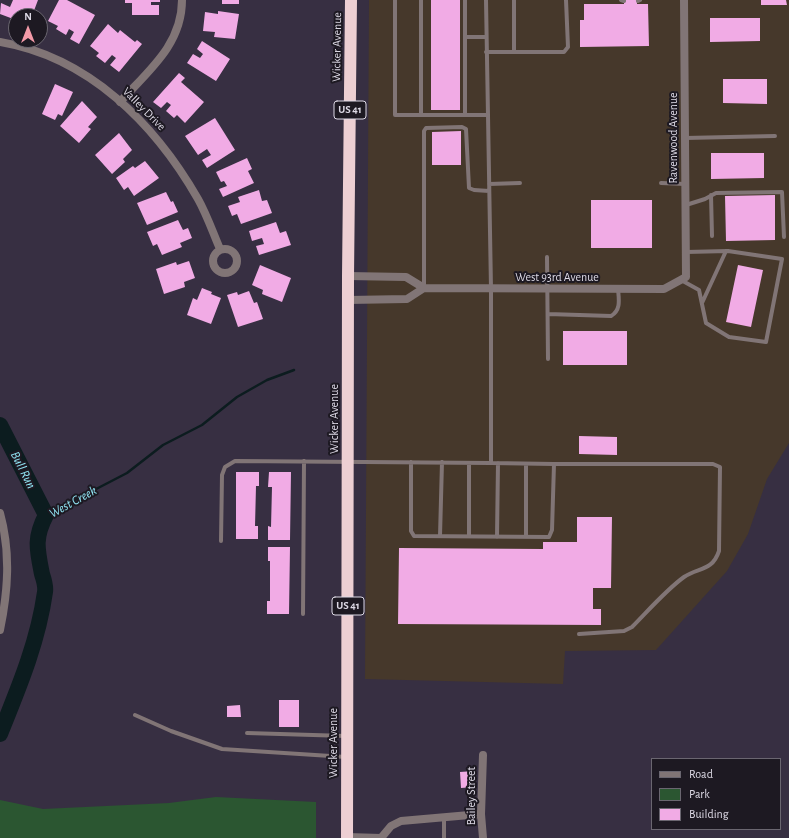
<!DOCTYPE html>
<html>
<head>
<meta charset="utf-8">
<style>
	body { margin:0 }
	#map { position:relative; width:789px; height:838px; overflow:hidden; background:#372f42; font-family:"Alegreya Sans",sans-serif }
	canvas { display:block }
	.legend { position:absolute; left:651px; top:758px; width:130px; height:72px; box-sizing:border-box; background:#1d1922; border:1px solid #6a6670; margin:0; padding:5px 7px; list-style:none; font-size:12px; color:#ddd9e5 }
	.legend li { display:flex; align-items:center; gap:8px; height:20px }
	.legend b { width:20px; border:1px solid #6a6670 }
	.north { position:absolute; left:8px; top:8px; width:40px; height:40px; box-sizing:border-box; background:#1d1922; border:1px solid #6a6670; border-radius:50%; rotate:0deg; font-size:11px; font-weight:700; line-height:16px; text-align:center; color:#ddd9e5 }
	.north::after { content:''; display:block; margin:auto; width:14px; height:18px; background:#f39aa8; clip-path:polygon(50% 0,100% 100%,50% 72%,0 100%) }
</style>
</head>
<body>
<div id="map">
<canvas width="789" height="838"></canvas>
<ul class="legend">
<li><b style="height:5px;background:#817576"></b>Road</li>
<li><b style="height:11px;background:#2b5631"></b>Park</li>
<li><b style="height:11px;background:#f1abe5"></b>Building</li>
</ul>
<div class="north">N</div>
</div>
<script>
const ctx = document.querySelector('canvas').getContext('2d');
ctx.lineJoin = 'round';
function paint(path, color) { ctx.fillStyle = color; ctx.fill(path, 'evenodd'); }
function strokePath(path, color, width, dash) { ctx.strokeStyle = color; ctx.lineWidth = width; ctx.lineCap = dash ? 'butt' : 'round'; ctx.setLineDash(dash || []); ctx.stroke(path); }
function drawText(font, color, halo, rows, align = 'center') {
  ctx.font = font + ' "Alegreya Sans",sans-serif'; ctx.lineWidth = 4; ctx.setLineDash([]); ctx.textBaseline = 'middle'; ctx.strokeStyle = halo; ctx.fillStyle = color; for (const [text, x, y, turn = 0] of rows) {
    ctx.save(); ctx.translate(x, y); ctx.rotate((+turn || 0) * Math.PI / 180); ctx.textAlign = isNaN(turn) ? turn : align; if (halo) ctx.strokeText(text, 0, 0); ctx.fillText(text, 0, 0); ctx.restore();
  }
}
const commercial = new Path2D(`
	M369,0H789V443L767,479L748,534L727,571L656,650L565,651L563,684L365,679Z`);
const green = new Path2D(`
	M216,797L316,802V838H0V800L43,809L169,803Z`);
const stream = new Path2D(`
	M46,515L127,473L163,445L202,425L237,397L267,380L294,370`);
const river = new Path2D(`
	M0,425L46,515C34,538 37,549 42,574C44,580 46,586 45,592C38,642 19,687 0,734`);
const building = new Path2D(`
	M13,0H38L32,16H16V20L0,14L1,3L10,7Z
	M59,0H67L95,15L79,44L70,39L74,32L69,29L66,35L56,29L58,26L48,21Z
	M125,0H160V2H151V5H159V15H132V3H125Z
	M222,0H239V4H222Z
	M431,0H460V110H431Z
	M624,0H637V4H648L649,46L580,47V20H584V4H624Z
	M761,0H786L787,5H761Z
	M218,11L239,14L235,39L214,37L215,32L203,31L205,12L218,14Z
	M710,18H760V41L710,42Z
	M108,24L118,33L120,30L135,42L137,40L142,44L119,72L110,65L116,58L112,55L105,63L96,56L99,53L90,46Z
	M202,41L230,59L216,81L187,63L193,54L200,58L203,54L197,49Z
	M179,73L185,78L181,82L204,102L185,123L177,115L174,118L166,111L171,105L167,102L161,108L153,102Z
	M723,79H767V104L723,103Z
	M55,84L73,92L62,116L58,114L55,120L42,114Z
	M82,101L97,117L88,127L91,129L79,143L60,126Z
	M215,118L235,150L207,168L202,160L211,155L207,149L198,155L185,136Z
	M461,131V165H432V132Z
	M119,133L132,150L123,159L125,162L112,174L95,155Z
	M711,153H764V178L711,179Z
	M247,158L252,169L248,171L254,183L223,197L219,189L227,186L224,181L221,182L216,172Z
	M145,161L159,178L134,196L128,187L124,190L116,178L133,166L135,168Z
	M259,190L262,201L267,200L272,213L241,224L237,214L232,216L228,206L240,202L238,197Z
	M166,192L171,202L173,201L178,212L147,225L137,203Z
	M775,195V240L726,241L725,196Z
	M591,200H652V248H591Z
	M178,220L183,230L188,228L192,238L180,243L182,247L162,255L157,244L153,246L147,232Z
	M276,222L280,233L286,231L291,245L259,255L256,246L264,244L262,238L252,241L249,231Z
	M189,261L195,278L184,282L185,287L164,294L156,269L176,262L177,265Z
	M260,265L291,278L282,302L262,294L263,290L252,285Z
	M738,265L763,270L751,327L726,322Z
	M202,288L212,292L211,294L221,298L211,324L187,315L193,298L197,300Z
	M249,291L254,303L257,302L263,319L238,327L227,295L237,292L238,295Z
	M563,331H627V365H563Z
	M579,436L617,437V455L579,454Z
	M236,472H259V486H256L255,526H258V539H236Z
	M269,472H291L290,540H268V526L271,527L272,487H268Z
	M577,517H612L611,588H593V609H601V625L398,624L399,548L543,549V542H577Z
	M268,547H290L289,614H267V601H270V561H268Z
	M279,700H299V727H279Z
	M240,705L241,717H227V706Z
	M474,771V787L461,788L460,772Z`);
const lane = new Path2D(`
	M395,0V115H421
	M421,0V115H488
	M465,0V37
	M514,0V52
	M621,0L624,1
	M638,1L640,0
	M486,52H564L568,47L566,0
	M465,115V37H486
	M685,138L775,136
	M661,183L685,184
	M489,184L520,183
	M711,195L712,236
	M686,205L705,199L716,193L782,192L784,237
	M547,257L548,359
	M681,280L699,290L706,323L729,337L766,342L782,259L728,251L686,252
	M424,288V131L426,128L462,127L466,129L469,188L474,190L489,191
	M702,303L726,251
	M548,314L611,316C621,310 619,300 618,289
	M411,462V531L414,536L549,537L552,530L554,464L491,463
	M469,463V536
	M526,464V537
	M554,464H713L720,467L719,551C712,572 698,567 684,577C666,590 647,612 632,627L624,631L579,634
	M440,536L442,462
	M497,537L498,463
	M221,541L222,475L225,467L235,461L491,463V289L486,0
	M303,614L304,461
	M135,715L171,731L222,749L346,757
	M247,733L346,736
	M444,838V816`);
const street = new Path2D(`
	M0,42C89,57 155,124 198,199C207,215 213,233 220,249
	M120,102C148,71 182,45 182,0
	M213 261a12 12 0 1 1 24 0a12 12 0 1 1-24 0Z
	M348,276L406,277L424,288L664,289L686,277L684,0
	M348,300L407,299L424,288
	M0,513C11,553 8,591 0,630
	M347,837L381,838L391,826L401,821L481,814
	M483,838L481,814L483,755`);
const highway = new Path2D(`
	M347,838L348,276L351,0`);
const shields = [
	[350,110,32],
	[348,606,32]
];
const shieldNames = [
	["US 41",350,110],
	["US 41",348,606]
];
const streetNames = [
	["Wicker Avenue",337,47,-89],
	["Valley Drive",144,109,45],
	["Ravenwood Avenue",673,138,-90],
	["West 93rd Avenue",557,277],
	["Wicker Avenue",334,419,-90],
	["Wicker Avenue",333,743,-90],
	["Bailey Street",471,796,-90]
];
const waterNames = [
	["Bull Run",23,470,63],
	["West Creek",73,502,-29]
];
paint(commercial, '#46382b');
paint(green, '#2b5631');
strokePath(stream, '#0c1c1f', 2.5);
strokePath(river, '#0c1c1f', 16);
paint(building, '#f1abe5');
strokePath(lane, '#817576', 4);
strokePath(street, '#817576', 8);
strokePath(highway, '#edcfd3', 12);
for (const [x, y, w] of shields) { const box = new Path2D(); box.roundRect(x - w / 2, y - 9, w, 18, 3); ctx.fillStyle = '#1d1922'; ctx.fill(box); strokePath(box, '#ddd9e5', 1); }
drawText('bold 11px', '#ddd9e5', null, shieldNames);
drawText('12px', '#ddd9e5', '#1d1922', streetNames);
drawText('italic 13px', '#92e7f6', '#1d1922', waterNames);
</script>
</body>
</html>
